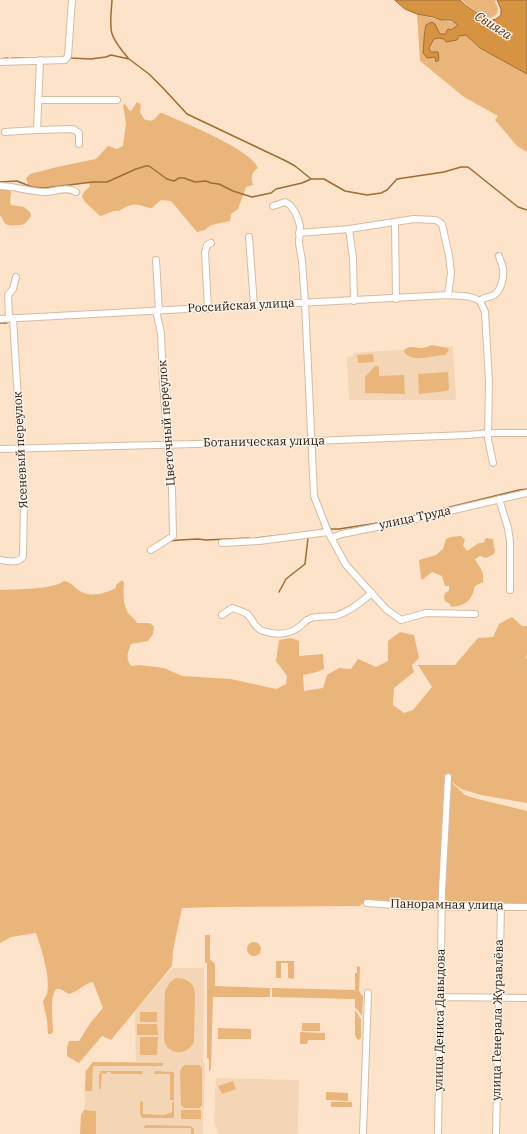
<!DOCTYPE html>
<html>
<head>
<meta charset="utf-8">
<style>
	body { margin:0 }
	canvas { display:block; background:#fce3c9 }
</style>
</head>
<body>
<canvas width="527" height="1134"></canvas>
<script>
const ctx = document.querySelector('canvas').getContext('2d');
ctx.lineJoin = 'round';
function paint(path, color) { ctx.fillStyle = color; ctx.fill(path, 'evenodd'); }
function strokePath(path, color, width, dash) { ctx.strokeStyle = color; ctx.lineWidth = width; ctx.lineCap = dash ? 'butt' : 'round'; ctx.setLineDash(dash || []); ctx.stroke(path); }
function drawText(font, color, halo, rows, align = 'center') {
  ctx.font = font + ' "IBM Plex Serif",serif'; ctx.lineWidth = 3; ctx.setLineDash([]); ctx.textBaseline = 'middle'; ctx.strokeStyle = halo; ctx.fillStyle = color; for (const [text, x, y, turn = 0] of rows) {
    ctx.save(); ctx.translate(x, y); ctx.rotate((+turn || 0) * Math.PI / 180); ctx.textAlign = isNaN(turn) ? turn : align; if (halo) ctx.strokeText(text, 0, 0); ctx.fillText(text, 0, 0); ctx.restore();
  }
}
const built = new Path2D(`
	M453,346L456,400H349L347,357L353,356V353Z
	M173,968H204L203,1061V1063H205L203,1134H84L85,1071L93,1062H136L135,1011Z
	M216,1078L299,1080L298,1134H219L214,1123Z`);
const green = new Path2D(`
	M462,0H496L495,2L498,8L497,14L491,18C483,17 467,6 462,0Z
	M417,14C425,16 432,18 440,20C447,22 452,19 458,26L443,35L440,34L435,24L424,29V47L431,57H435L436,61L438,52H431L429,48L434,39L438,38L444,39L447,42L457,40L459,36L466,35L480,48L527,74V152L517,146L495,120L498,116L464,97L420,61Z
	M137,102L141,105L140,112L144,119C154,123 154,119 160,113H162C182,122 251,149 258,168C251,172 251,178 253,185L246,187L238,209L231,214L230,221L211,225L205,230L197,232L171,201L161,200L152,208C147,208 144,206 139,205C133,203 124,207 119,211C111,210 107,215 100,216L85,202L82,197L84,192L90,186L89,182L38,188L35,190L29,188L26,178L30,174L57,167L96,159L108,146L117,149L123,146L126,123L123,105L125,104L129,110L131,111Z
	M0,189H7L11,192L10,202L11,205L24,207L30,212L31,216C29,219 27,222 24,224C22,225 20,225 17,225C9,226 4,226 2,217L0,216Z
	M432,345L448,348L449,350L445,355C432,355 413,364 404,352V350C411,345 415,348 421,348C424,348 429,346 432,345Z
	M373,354L374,362L358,363L357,355Z
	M375,366H379V376L404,375L405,394L365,393V377Z
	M448,372L449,389L447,391L419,394L418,374Z
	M461,536L465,540L463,545L467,551L479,543H483L486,538L493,539L494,548L495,549L494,554L486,558L480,556L475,559C480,570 484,568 483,582L475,586C471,602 466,605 451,607L450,604L445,601L444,597L445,593L449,591V586H445L442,576L432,572L422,580L421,578L419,560L436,555L443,549L446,539L451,537Z
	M122,580L124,583C123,592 123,605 128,613C131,617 135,618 137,623H149L154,626L153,634L148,641L131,644C128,652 125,658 131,666L139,665L164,668L182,676L231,679L276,689L286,684L287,676L276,661L279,640L291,638L299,641V656L323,654L324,669L317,672L303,675L304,691L323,688L327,675L339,668L351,669L358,659L376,667L388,661V641L400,632L414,635L419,658L412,665L414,672L394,688L393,705L404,713L413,710L432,687L418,665H455L478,638L493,637L499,624L512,617L522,626H527V654L526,658L527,659V803L481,795L461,789L449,780L465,795L474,798L527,811V905L443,904L447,781L444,783L440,904L365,901L360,906L215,907L182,908L173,950L172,966L111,1040L102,1036L79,1063L67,1056V1047L69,1041H79L91,1022L103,1008L93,982C83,984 79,991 69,994L60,989H56C49,999 53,1020 53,1032L51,1034H48L47,1020L43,1002C44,999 46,996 47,994C51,978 41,948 36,933L11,937L0,943V590C16,589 53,590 64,581C71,582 73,586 78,590C90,598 104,594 116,588V585Z
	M205,935H210V959L215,964V986L270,988V997H213L211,1069L209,1072V1059L207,1058V963H205Z
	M247 949a7 7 0 1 1 14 0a7 7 0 1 1-14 0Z
	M276,961H294V979L288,978V963H281V978H276Z
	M359,966L360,968L359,991L363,997L362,1016L355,1007V999L272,997V988L355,990V973H357V967Z
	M176,978C186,978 194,982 195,993L194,1042C187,1056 168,1056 164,1040L165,991L170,982Z
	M355,1010L361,1019V1038L359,1040L357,1039L355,1035Z
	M140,1012H157V1022H140Z
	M302,1023H320V1031H302Z
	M137,1024H157L158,1035H137Z
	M218,1028L251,1029V1039H218Z
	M300,1032L325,1033V1040H308L307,1044H300Z
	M140,1037H158L157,1055H140Z
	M93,1062L163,1063V1066H93L92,1091H85L86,1071Z
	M185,1065H199L202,1068V1105L200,1108H184L181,1105L180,1071L182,1067Z
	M101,1071H142L143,1074H111V1072H107V1074L102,1073L101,1089H99V1075Z
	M155,1071L174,1072V1100H170V1074H154Z
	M233,1081L236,1089L222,1094L218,1086Z
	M326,1092L348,1093V1101L326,1100Z
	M143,1101V1114L164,1115L172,1112V1102H174V1118H142L140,1114V1102Z
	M331,1102H352V1107H331Z
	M84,1110L96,1111V1134H80L81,1115Z
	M181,1110H201V1119H181Z
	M146,1125L190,1126L194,1129V1134H191V1128H143Z`);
const water = new Path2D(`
	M395,0H460C467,8 480,14 489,21L496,19L501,15V9L497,0H527V74L480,48L466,35L459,36L457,40L446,42L444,39L438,38L434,39L429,48L431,52H438L439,60L436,62L435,57L427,58L423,53C424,45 424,30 426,25L432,22L435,24L440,34H446V32L448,29L451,30L458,25L451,20H441L433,17L417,14L405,9Z`);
const stream = new Path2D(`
	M112,0C110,31 107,33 128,58
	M12,58H35
	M70,58L91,59L106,57L111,55L129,59L149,74L163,88L187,114L286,161L295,166L310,178
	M0,59L8,58
	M0,182L17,181L32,187L44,188L93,182H107L136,169L146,166H149L167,179L174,181L179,178H184L195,182L206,181L211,183L219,184L233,191L252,197L271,193L276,189L302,183L311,179H324L345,191L367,195L381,193L387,190L397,179L444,172L461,167H468L518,207L527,210
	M0,323H7
	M329,529H339L397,520L519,490L527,489
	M319,530L324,529
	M256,538L292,534
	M170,541L179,540L198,539L206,540L250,538
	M279,592L286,579L305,564L308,538`);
const minor = new Path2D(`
	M40,60L37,130L73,129L79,133V144
	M0,62L65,60L68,56L72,0
	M38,100H117
	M5,132L37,130
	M0,186C15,186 29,192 45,192C54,192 67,186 76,192
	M273,206L285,202L290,205L295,212L298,219L300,226L299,243L302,261L305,303L314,496L328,532L346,565L386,609L401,620L426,613L475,614
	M395,223L396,299
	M349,229L353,258L354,301
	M299,233L349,229L414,219L436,220L442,224L449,256L451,273L448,295
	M249,237L254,306
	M156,260L159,311
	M480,301L485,312L489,382L488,439L493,463
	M480,301C485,296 490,298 494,295C502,290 504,276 503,268C502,264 500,260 499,256
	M208,309L205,252L207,245L211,243
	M9,318L8,295L13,289L16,277
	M0,319L448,295C460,296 470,295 480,301
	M0,449L312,441L468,435L489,433H527
	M499,499L508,528L510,541V590
	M331,538L342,534L407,521L527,493
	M222,543L259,541L328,532
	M151,550L173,536L172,490L163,383L161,333L156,311
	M0,560C9,561 17,564 23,557L24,499L13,318
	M222,615L232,608C237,610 243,611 247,614C253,619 255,629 263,631C275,635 289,635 299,627C303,624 305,620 311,618C319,616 327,617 335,616C349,612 361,602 372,593
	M367,903L408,906L527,907
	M440,997L527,998
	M363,1134L368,993
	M438,1134L442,891L448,777
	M496,1134L501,906`);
const streetNames = [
	["Российская улица",241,306,-3],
	["Цветочный переулок",167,423,-94],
	["Ботаническая улица",264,442,-1],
	["Ясеневый переулок",21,450,-93],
	["улица Труда",415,518,-12],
	["Панорамная улица",447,905,1],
	["улица Дениса Давыдова",440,1020,-89],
	["улица Генерала Журавлёва",498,1020,-89]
];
const waterNames = [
	["Свияга",493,26,32]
];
paint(built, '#f4d6b6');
paint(green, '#eab57a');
paint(water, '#d69342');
strokePath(water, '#9f6d32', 1);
strokePath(stream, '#9f6d32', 1.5);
strokePath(minor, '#d4bca3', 8);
strokePath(minor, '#fff', 6);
drawText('12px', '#1e150c', '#fdf3e9', streetNames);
drawText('italic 13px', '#503412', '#fdf3e9', waterNames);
</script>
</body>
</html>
